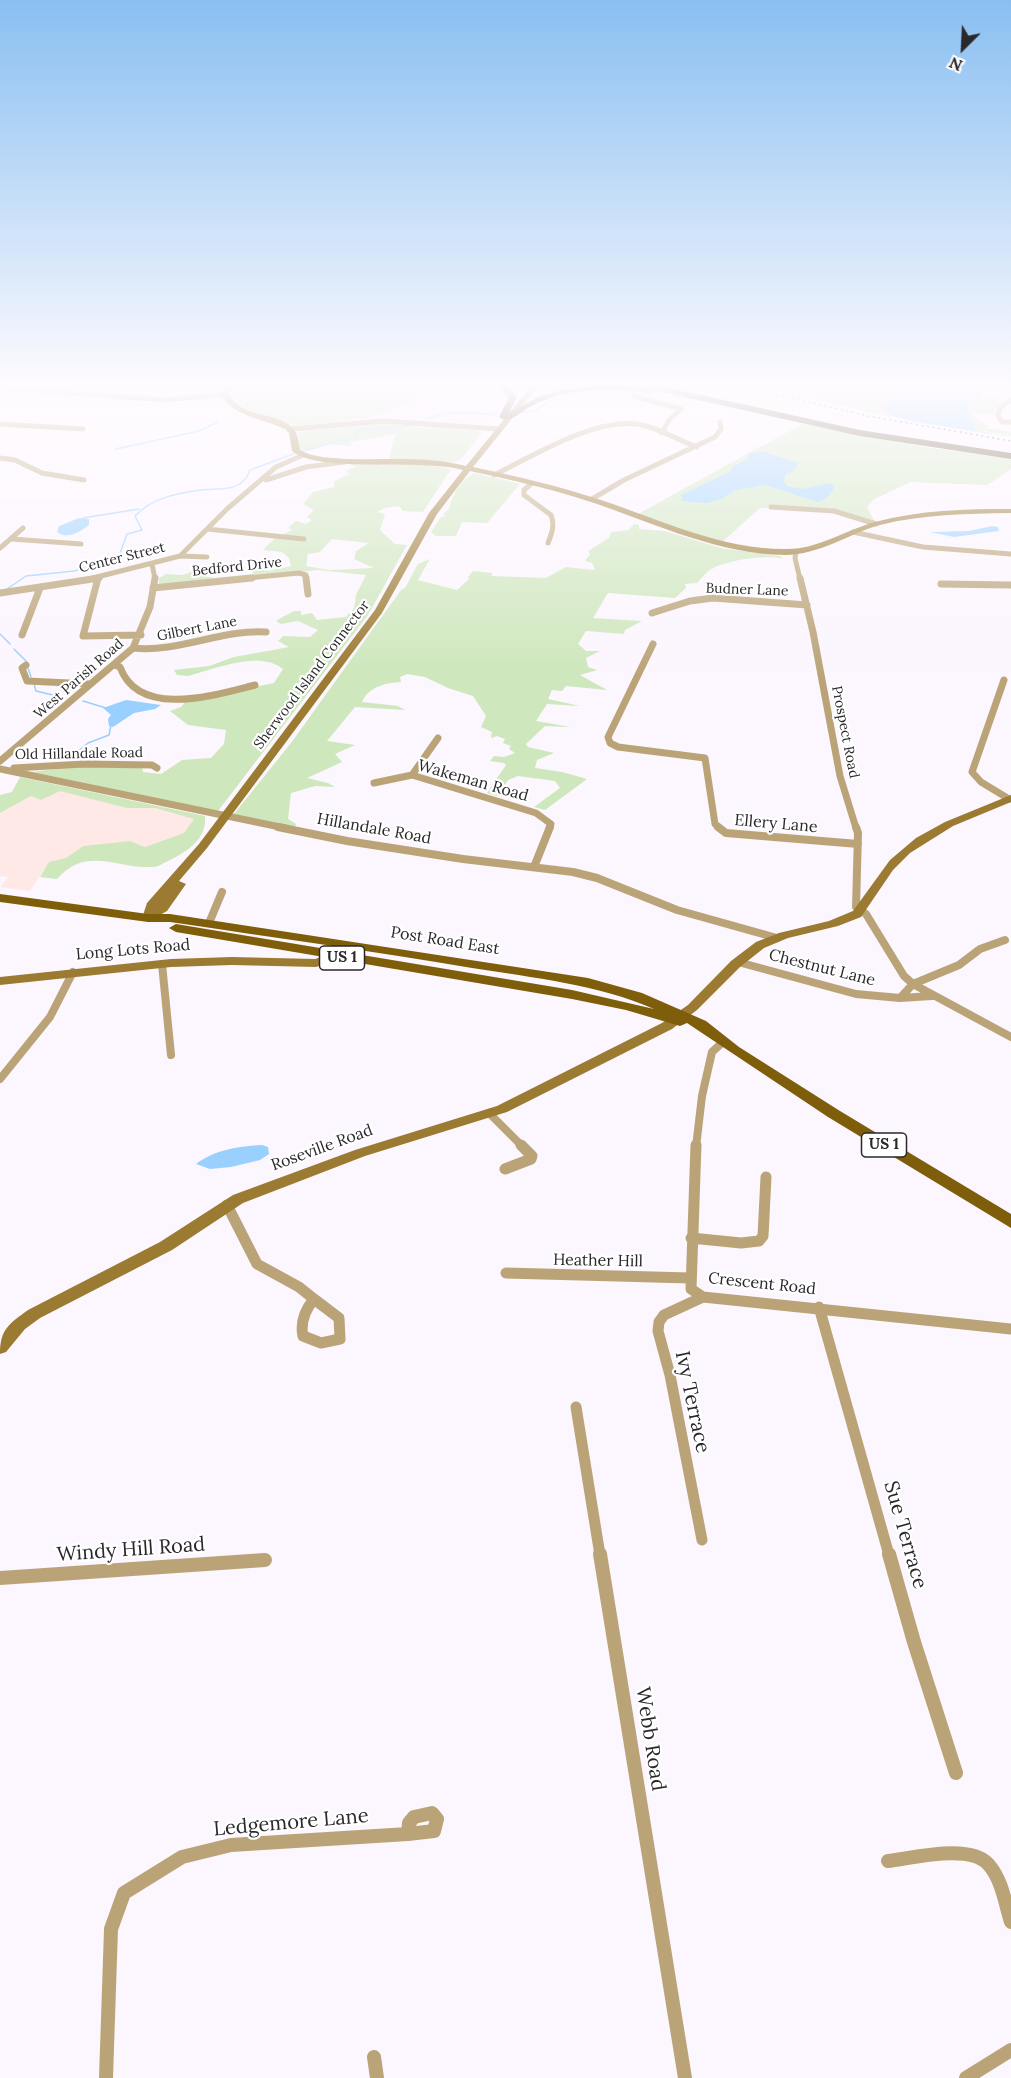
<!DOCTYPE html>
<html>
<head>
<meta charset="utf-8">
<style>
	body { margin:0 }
	#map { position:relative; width:1011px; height:2078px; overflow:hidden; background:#fcf6fe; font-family:Lora,serif }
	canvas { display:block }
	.north { position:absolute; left:933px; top:18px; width:60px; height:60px; -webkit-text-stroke:4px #fff; paint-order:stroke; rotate:204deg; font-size:16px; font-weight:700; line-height:24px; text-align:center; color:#2a282b }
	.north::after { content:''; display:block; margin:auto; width:21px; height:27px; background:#2a282b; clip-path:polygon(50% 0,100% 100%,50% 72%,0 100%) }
</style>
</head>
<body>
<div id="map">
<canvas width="1011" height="2078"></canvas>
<div class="north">N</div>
</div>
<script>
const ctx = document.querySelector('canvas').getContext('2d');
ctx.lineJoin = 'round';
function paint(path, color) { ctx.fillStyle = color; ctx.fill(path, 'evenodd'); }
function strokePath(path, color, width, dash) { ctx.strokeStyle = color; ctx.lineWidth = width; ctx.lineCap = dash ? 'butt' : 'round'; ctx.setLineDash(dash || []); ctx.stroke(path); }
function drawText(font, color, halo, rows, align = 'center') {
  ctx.font = font + ' Lora,serif'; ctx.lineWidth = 4.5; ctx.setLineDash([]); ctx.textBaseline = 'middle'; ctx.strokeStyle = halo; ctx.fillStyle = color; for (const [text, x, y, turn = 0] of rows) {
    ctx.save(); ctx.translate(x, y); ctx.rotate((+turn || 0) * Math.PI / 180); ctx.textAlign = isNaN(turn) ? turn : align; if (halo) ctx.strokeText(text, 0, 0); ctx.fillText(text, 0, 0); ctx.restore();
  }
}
const commercial = new Path2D(`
	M241,384H495L506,392L509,401L481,431L398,429L329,444L313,450L299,448L300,444L295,426L264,416L230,394Z`);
const industrial = new Path2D(`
	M60,790L127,808H155L195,819L184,833L145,847L130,841L83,846L66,858L49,862L30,891L0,887L8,877L0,876V813L31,796L41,800Z`);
const green = new Path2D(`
	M241,384H437L442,387L434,394L366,418L295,426L246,409L230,396Z
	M748,384H911L893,389L894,400L886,414L891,417Z
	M981,394L1006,401L994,411L996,414H971L989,426L985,428L1011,432V436L973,429L974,424L967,413L970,404L980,399Z
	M366,423L416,426L413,428C431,428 467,423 482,433L461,459L455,462L389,459L395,434L350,442L352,446L329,444L302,452L299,448V432L320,428L338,429Z
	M802,424L925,447L1011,459V469L987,485L911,482L874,499L867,507L876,524L845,513L760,508L720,544L636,515Z
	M348,463L423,464L451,469L423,512L403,511L399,506L385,508L377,512L385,514L380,530L395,544L407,545L368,615L218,811L32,772L85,765L142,767L143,772L161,774L182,760L211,758L224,744L226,730L188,725L170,711L181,707L186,701L274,683L283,669C260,650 215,669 188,676L177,675L174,670L209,666L234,657L289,647L278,641L283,636L310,637L318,630L298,621L281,624L277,622V620L294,611H301V615L312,613L317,620L346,617L354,608L356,595L366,575L318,570L159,586V578L166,574L183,575L199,569L208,577L215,578L253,574L250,565L265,567L268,571L291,566L289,558L282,552L263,550L276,537L293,530L288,528L296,521L306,524L312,520L307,517L314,510L303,504L313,492L334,487V481L349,474L346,470L356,467ZM332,539L369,543L356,551L354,559L374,568L329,570L306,566L308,554L320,552Z
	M475,473L520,484L487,523L462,522L456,536H436L431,532L441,517L446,516L443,514L449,509C451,497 463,476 475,473Z
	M634,524L639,525V529L665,531L721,548L780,556L784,559C767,554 725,560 710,570C705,573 701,579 697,583L685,584L686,588L675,598L608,593L593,618L642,621L625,630L624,634L586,631L578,644L586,651H600L586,658L588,667L597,670L580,675L607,690L566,686L562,691L552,690L548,699L580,706L547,704L536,721L570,727L545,726L526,744L528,747L554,753L537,760L535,768L562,772L587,779L545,810L534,807L560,788L555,781L518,776L508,780L497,796L487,793L506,765L504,763L490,761L494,756L504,757L515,753L509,749L511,746L503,743L505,739L497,736L491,738L492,732L481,727L486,716L473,696L448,688L425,677L407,674L400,677L401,682C386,683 369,686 362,702L398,706L405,710L355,707L327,741L355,745L335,754L342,762L307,778L328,783L335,787L315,786L291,793L288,819L296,824L295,827L234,814L291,743L401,590L405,588L418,564L430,559L418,580L457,590L469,579L468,577L473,571L492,573V576L546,578L566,567L593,570L595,569L592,563L585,561L590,554L588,551L609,538L611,532L628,530Z
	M20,777L205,816C207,839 188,851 170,860C165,862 159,867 153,867C118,869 86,845 57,879L40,877L49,862L66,858L83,846L130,841L145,847L184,833L194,819L155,808H127L60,791L41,800L31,796L0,813V795L12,792Z`);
const water = new Path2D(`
	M911,384H1011L983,392L980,399L970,404L967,413L975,426L974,430L1011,437L915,422L886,414L885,407L894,400L890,392Z
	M763,452L799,463L792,472L785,475L784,482L787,486L802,489L830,483L835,486C832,493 826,500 818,502L765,485L736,490L721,499L707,503L680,501L683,499L681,495L731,471L733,466L748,459L749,453Z
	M79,518L89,519V525C80,532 67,540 57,532L59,526Z
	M992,526L998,527L999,531L954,537L930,532L969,531Z
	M126,700L161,705L155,709L134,713L113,727L109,726L108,719L111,715L103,708Z
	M262,1145L268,1147L269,1154L260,1160L231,1167L210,1169L196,1164C214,1150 240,1146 262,1145Z`);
const stream = new Path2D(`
	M520,413L537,410L551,400L563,396L594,393L651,394L654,392
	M427,419C451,410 472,412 497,415
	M116,449L199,431L218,422
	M83,518L139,509
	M7,589L26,576L74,571L110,562L119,556L127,534L142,530L135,516C152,498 177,493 201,490C220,488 242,493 250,470L293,454L357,436L356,431L361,429L399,428L409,425
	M0,634L10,644
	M14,649L26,661
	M28,668L31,677
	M34,684L36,691L65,698
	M83,701L106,708
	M77,759L76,753L88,743L109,735L111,725`);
const streetFar4 = new Path2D(`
	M0,388L167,400L225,394
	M633,396L681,409L669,420L662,433
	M1011,400L1000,408L998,416L1002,422H1011
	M0,424L83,429
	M291,429L383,421L500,429
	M0,458L15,460L42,473L84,480
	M494,475C533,456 592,419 636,424C658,427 677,440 697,447
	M266,480L306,467L345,462
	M531,484L524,490V495L551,515C555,525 552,533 548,543
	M592,499L624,480L715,437L721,429L720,422
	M771,507L834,511L876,524
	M207,529L304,539
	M853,532L923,547L1011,554
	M12,539L81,544
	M0,548L23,528
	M796,552L795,558L800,579
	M180,556L207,557
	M152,564L155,579
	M89,579L180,556L227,509L276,467L301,456
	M238,579L299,573L306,575V579`);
const streetFar3 = new Path2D(`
	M98,578L83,636L141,635
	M306,578L308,594
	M800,578L813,632L840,776L856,828
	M941,584L1011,585
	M153,588L252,578
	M0,593L99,578
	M652,613L690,601L713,598L807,605
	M22,635L40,588
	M653,644L608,737L610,743L618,747L705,758L715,824L720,828
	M133,648C178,653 221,629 266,632
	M26,665L22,668L27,681L90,684
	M114,665L120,667C139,719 215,695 255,685
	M1004,680L972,772L981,782L1009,799
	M0,761L133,648L150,607L155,578
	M14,768L84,764L152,765L157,768
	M0,769L285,828
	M412,775L438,738
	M374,783L412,775L536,813L551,824L549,828`);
const streetFar2 = new Path2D(`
	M278,827L347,841L463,859L573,872L597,878L677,910L777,938
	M718,827L726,833L858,844
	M856,827L858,833L856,907L866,914L904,976L913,984L1011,1037
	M534,867L550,827
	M209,923L222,892
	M738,962L856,994L900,998L913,984L959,965L980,949L1005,940
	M162,964L171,1055
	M900,998L932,996
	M0,1079L50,1017L73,972
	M489,1113L523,1147
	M696,1147L702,1096L712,1052L723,1042`);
const streetFar1 = new Path2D(`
	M696,1145L691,1289L703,1297L1011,1329
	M505,1169L531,1159L532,1156L521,1145
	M227,1205L257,1264L299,1287L314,1299
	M691,1238L741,1243L759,1241L763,1236L766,1177
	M506,1273L690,1278
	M314,1299L339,1318L340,1339L321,1343L303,1336C300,1322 305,1310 314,1299Z
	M819,1307L889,1555
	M576,1407L600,1555
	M702,1540L670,1375L658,1331L659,1322L664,1315L703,1297`);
const street = new Path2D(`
	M600,1554L685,2078
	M889,1554L914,1642L956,1773
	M0,1578L265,1560
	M432,1813L437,1819L434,1831L408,1834L409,1823L414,1817Z
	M888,1861C913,1858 971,1843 989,1865C1002,1880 1005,1903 1011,1922
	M374,2057L377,2078
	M106,2078L111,1929L124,1893L182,1857L231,1845L408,1834
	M966,2078L1011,2050`);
const secondary = new Path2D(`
	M231,384H238L229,394C242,420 283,411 295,431C298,436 299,444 300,450C314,458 333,458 350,459C388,460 428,456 466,466L533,384H540L473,467C516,476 559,486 601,500C661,520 720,549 785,549C817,550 845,530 875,522C920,510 965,509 1011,509V513C967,514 923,514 880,525C848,534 819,555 785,555C719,554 658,525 597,504C556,490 513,480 470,471L437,514L382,613L207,848L179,881L186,884L167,911L148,922L142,918L147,903L199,844L375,610L429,513L463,470C421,458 320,474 292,451L289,433L285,429C264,419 233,417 221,394Z
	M1011,795V802L953,826L910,853L893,870L861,917L838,926L788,938L764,948L740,967L697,1010L672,1029L507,1112L365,1156L243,1203L172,1250L40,1318L25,1329L6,1352L0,1354C0,1329 9,1324 28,1310L160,1242L233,1195L355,1150L497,1106L662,1023L688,1005L731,961L756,942L779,933L829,921L853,911L890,860L916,838L945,822Z
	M333,953L339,957L337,960L316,967L232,965L171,967L0,985V977L171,959L232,957L315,959Z`);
const primary = new Path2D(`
	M0,894L148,914H170L588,978L642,993L706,1021L739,1047L840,1111L1011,1214V1228L828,1117L687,1023L680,1026L626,1010L572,999L176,932L169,928L176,924L572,990L654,1009C597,984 534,978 472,968C372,951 271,937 170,922H148L0,902Z`);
const highway = new Path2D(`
	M495,384H505L517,397L509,413L538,397L558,391L595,385L651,384L860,430L1011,453V459L860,436L653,390L649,393C609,388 562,387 526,409C517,415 508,424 499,417L509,397Z`);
const rail = new Path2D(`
	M734,384L868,416L1011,441`);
const farStreetnames = [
	["Center Street",122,558,-14],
	["Bedford Drive",237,567,-6],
	["Budner Lane",747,590,2],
	["Gilbert Lane",197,629,-11],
	["Sherwood Island Connector",312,675,-53],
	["West Parish Road",79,679,-41],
	["Prospect Road",845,732,79],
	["Old Hillandale Road",79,754,-1]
];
const shields = [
	[342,958,45],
	[884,1145,45]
];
const shieldNames = [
	["US 1",342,958],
	["US 1",884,1145]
];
const streetNames = [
	["Wakeman Road",473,781,16],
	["Ellery Lane",776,824,5],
	["Hillandale Road",374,829,10],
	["Post Road East",445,941,9],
	["Long Lots Road",133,950,-5],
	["Chestnut Lane",822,968,14],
	["Roseville Road",322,1148,-20],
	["Heather Hill",598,1261,1],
	["Crescent Road",762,1284,6]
];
const nearStreetnames = [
	["Ivy Terrace",692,1402,78],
	["Sue Terrace",905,1535,74],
	["Windy Hill Road",131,1550,-4],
	["Webb Road",650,1739,81],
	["Ledgemore Lane",291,1823,-5]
];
paint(commercial, '#f6e9fd');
paint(industrial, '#ffe9e6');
paint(green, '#cee7bc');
paint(water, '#9ad0fe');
strokePath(stream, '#9ad0fe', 1.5);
strokePath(streetFar4, '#baa477', 5);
strokePath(streetFar3, '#baa477', 7);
strokePath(streetFar2, '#baa477', 8);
strokePath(streetFar1, '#baa477', 11);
strokePath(street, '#baa477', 14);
paint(secondary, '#9b7a31');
paint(primary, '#7e5e0b');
paint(highway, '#5b4a25');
strokePath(rail, '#434145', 1.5, [1.5, 4]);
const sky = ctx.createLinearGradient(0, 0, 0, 675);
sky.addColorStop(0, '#89bff1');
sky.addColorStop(0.57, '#fefbff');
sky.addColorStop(1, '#fefbff00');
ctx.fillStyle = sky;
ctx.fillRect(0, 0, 1011, 675);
drawText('14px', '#2a282b', '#fff', farStreetnames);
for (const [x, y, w] of shields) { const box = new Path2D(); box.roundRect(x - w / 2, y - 12, w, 24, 4.5); ctx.fillStyle = '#fff'; ctx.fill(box); strokePath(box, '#2a282b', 1.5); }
drawText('bold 15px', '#2a282b', null, shieldNames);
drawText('16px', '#2a282b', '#fff', streetNames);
drawText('20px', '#2a282b', '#fff', nearStreetnames);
</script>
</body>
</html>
